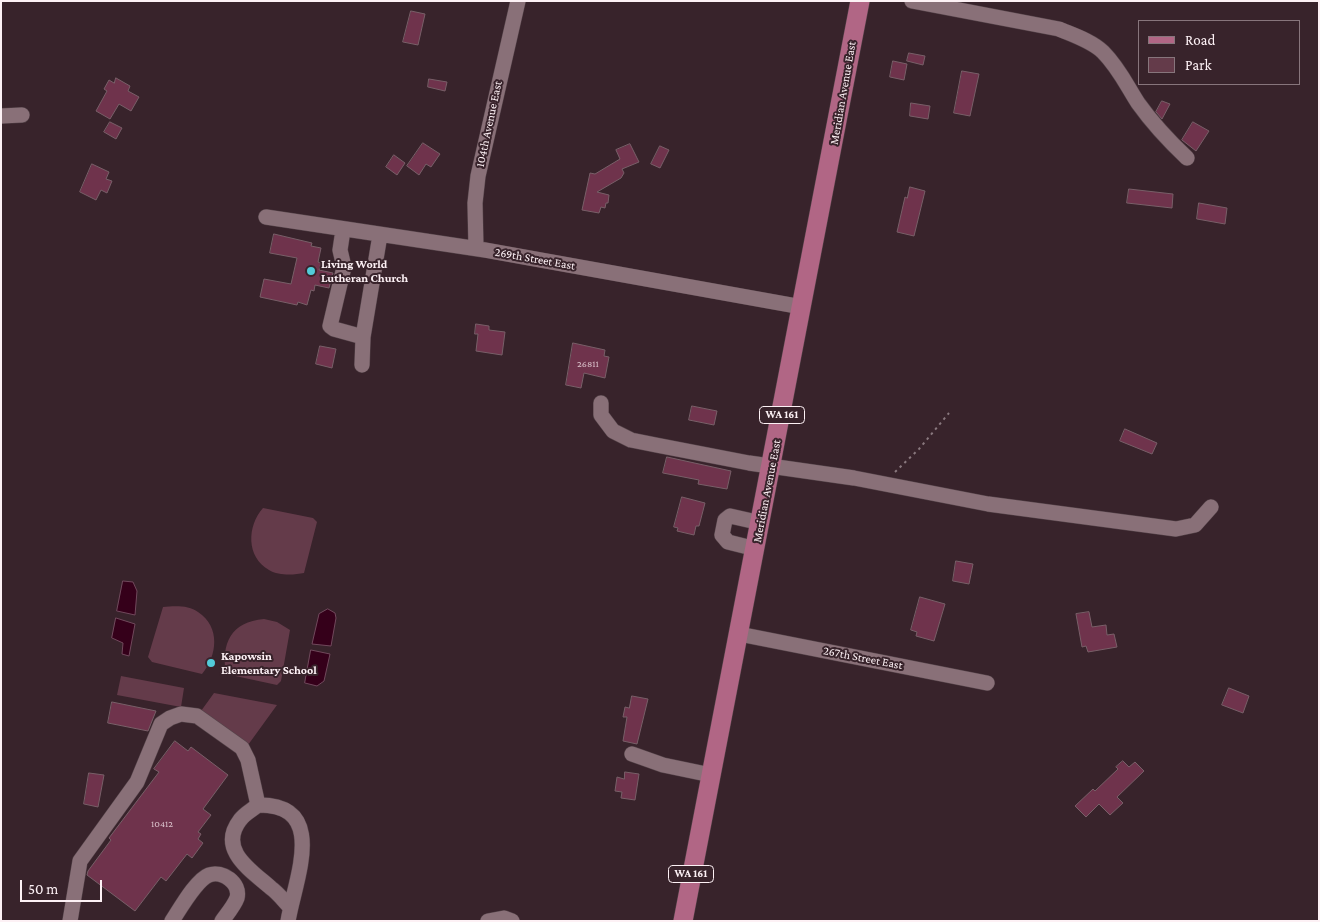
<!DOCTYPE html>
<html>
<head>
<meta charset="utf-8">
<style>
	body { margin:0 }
	#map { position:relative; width:1320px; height:922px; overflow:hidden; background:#38232b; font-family:"Crimson Pro",serif }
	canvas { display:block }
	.frame { position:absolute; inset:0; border:2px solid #fdf1f5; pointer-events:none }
	.legend { position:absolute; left:1138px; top:20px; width:162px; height:65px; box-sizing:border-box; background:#38232b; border:1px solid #87757c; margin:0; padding:6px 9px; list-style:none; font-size:15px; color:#fdf1f5 }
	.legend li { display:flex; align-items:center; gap:10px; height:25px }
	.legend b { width:25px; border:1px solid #87757c }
	.scale { position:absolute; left:20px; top:880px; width:82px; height:22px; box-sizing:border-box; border:2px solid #fdf1f5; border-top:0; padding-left:6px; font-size:15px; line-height:18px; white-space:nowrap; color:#fdf1f5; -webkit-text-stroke:4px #38232b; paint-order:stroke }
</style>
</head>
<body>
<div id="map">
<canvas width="1320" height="922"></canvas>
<div class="frame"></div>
<ul class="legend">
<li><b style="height:6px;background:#b16685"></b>Road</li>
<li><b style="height:14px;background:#643b4a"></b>Park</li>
</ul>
<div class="scale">50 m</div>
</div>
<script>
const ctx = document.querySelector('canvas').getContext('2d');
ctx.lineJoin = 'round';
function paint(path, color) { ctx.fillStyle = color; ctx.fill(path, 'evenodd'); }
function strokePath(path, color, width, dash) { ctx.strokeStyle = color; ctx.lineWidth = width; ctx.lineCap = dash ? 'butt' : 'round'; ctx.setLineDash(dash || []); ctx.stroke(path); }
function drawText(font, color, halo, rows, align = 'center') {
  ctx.font = font + ' "Crimson Pro",serif'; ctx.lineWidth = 4; ctx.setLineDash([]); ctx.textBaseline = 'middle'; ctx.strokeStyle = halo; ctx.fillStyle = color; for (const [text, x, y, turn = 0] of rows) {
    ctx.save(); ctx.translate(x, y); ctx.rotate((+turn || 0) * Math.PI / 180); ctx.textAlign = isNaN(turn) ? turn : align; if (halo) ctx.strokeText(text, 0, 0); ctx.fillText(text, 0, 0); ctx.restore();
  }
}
const green = new Path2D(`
	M263,508L313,518L317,522L304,573C294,575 279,576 269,570C246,557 247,526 263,508Z
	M163,607C174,606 189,605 198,612C221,627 217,656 202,674L152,662L148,657Z
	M264,619L277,622L290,630L281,681L277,685L226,674C221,643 231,622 264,619Z
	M121,676L184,688L181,707L117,695Z
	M214,693L277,705L248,745L201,711Z`);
const water = new Path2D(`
	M123,581L133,582L137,591L135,615L117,611Z
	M328,609L335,613L336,618L331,646L312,644L319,614Z
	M116,618L135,624L129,656L122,654L123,643L112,638Z
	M311,650L330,654L324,681L317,686L305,683Z`);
const building = new Path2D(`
	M411,11L425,14L418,45L403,42Z
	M909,53L925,56L923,65L907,61Z
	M893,61L907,64L904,80L890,77Z
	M962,71L979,74L970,116L954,113Z
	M116,78L130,86L128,91L139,97L131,111L119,104L110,119L96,111L107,91L104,89L109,80L114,83Z
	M429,79L447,82L445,91L428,87Z
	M1162,101L1170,104L1162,119L1156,112Z
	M911,103L930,106L928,119L910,116Z
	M110,122L122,128L116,139L104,132Z
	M1193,122L1209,131L1196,151L1182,140Z
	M423,143L440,154L431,167L426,164L419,175L407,166Z
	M630,144L639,162L622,169L624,173L621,178L597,192L609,195L608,203H606L605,208L601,207L599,213L582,210L590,173L595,174L620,159L616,150Z
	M660,146L669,150L660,168L651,164Z
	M394,155L405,163L397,175L386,167Z
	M92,164L109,172L106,179L112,181L107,193L101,190L96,200L80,192Z
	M910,187L925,191L914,236L897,232L905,197L907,198Z
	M1129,189L1173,194L1172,208L1127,203Z
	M1199,203L1227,208L1225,224L1197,219Z
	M274,234L312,243L311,246L321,248L318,262L321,263L319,270L333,273L329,288L315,285L314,291L311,290L307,305L298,302L297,305L260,297L264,279L291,284L297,258L270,253Z
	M476,324L489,326V330L505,332L502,355L476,351L478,334H475Z
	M573,343L605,350L604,356L609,357L605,378L584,373L581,388L566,385Z
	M320,346L336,349L332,368L316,364Z
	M692,406L717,411L714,425L689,420Z
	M1125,429L1157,443L1152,454L1120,441Z
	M667,457L731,471L727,489L698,484L699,480L663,473Z
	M682,497L705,503L699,526H696L694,535L677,531L678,528L674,527Z
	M956,561L973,564L969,584L953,581Z
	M920,597L945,604L934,641L916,636L917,632L911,630Z
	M1089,612L1092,627L1106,625L1107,635L1114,634L1117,647L1088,652L1086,646L1082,647L1076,614Z
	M1229,688L1249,696L1243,713L1222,705Z
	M632,696L648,699L637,744L623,741L627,717H623L625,707L629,708Z
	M112,702L156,711L148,731L108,723Z
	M175,741L188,751L191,747L228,775L203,809L211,815L198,832L201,834L198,839L203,843L192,858L187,854L166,881L161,877L135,911L87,875L88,871L111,840L109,838L159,772L154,769Z
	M1123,761L1129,767L1135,762L1144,771L1117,797L1123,803L1110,815L1099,804L1086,817L1075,806L1093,789L1095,791L1118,769L1116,767Z
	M625,772L639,774L635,800L621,798L622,792L615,791L617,777L624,779Z
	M89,773L104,775L98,807L84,804Z`);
const path = new Path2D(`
	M895,472L919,449L949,413`);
const minor = new Path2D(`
	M912,1L1059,29C1073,35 1092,41 1103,52C1119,68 1127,86 1138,103C1153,124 1169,141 1187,158
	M1,116L22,115
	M266,217L485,250L802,307
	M343,230L340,250L344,267L330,326L334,329L363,337
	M476,248L475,203L478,176L518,1
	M362,365L363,337L380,235
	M601,403V415L613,431L631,440L656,445L749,463L854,478L988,504L1176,529L1195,525L1211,507
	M756,549L728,542L722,535L725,520L730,516L761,523
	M739,634L987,683
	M632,754L663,765L711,775
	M258,805C252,810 244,814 240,820C217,850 252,871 271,888C278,893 284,901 290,907
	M70,921L80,861L137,782L161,724L170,718L181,714L197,716L242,748L248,760L258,805C329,804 295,879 288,921
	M172,921C180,909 196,880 209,875C222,870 241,883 237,898C234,906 227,914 222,921
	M488,921L504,918L512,921`);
const major = new Path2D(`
	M683,921L860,1`);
const markers = [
	[311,271,5,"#52cbd9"],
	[211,663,5,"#52cbd9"]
];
const numberNames = [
	["26811",588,364],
	["10412",162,824]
];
const shields = [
	[782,415,45],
	[691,874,45]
];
const shieldNames = [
	["WA 161",782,415],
	["WA 161",691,874]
];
const streetNames = [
	["Meridian Avenue East",843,93,-80],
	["104th Avenue East",489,124,-78],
	["269th Street East",535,259,10],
	["Meridian Avenue East",767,491,-79],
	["267th Street East",863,658,11]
];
const poiNames = [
	["Living World",321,264],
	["Lutheran Church",321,278],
	["Kapowsin",221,656],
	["Elementary School",221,670]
];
paint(green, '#643b4a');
paint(water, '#35001a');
strokePath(water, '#71485c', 1);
paint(building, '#6f334c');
strokePath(building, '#785f68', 1);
strokePath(minor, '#544349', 16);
strokePath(major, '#544349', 20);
strokePath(path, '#89787e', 2, [2.5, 4]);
strokePath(minor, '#897078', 15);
strokePath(major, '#b16685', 19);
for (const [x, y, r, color] of markers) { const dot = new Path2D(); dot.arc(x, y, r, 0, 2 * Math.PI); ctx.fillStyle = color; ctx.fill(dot); strokePath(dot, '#38232b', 2); }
drawText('10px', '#dac2cb', null, numberNames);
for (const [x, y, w] of shields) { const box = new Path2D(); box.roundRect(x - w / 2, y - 8.5, w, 17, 4); ctx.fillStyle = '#38232b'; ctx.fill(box); strokePath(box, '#fdf1f5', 1); }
drawText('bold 11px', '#fdf1f5', null, shieldNames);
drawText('12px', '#fdf1f5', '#38232b', streetNames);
drawText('bold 12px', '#fdf1f5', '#38232b', poiNames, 'left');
</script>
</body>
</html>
